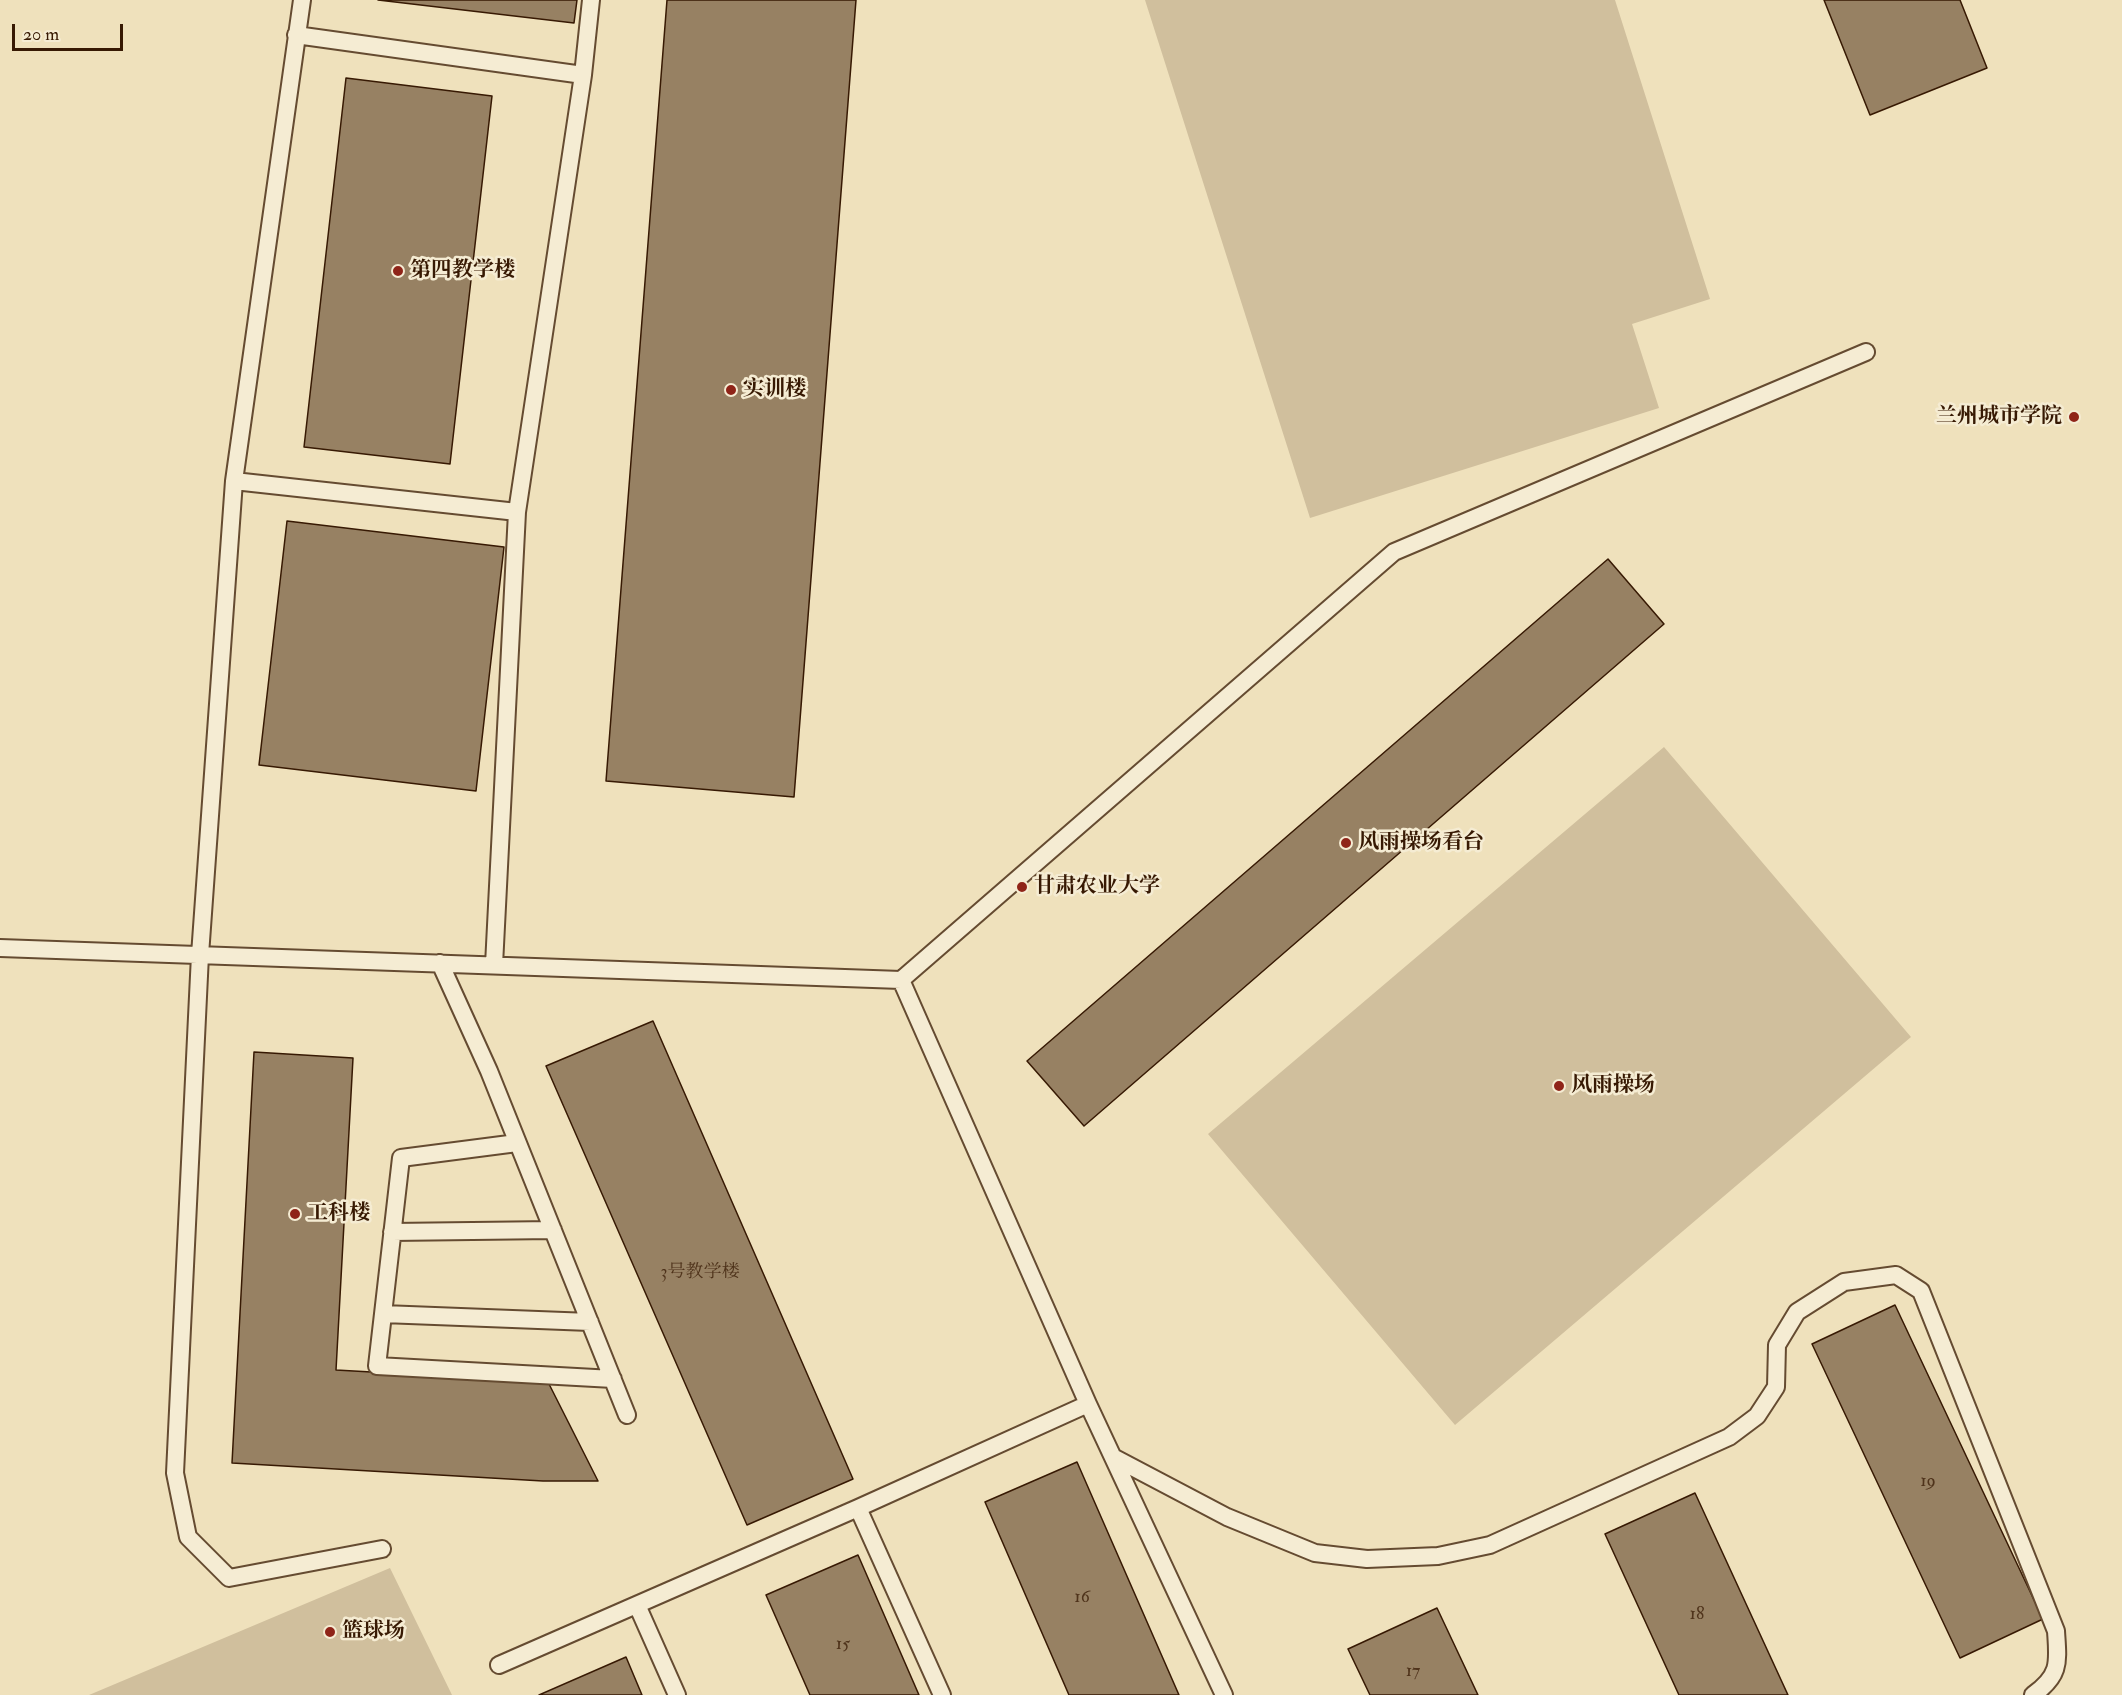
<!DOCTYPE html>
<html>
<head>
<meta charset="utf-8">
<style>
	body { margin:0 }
	#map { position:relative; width:2122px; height:1695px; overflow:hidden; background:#efe1bc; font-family:"IM FELL Double Pica",serif }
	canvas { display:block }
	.scale { position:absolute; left:12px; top:24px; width:111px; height:27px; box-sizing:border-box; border:3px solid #371903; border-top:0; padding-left:8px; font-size:18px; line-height:21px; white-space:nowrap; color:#371903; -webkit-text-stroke:4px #f5ecd3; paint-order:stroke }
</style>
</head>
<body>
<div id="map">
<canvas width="2122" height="1695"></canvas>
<div class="scale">20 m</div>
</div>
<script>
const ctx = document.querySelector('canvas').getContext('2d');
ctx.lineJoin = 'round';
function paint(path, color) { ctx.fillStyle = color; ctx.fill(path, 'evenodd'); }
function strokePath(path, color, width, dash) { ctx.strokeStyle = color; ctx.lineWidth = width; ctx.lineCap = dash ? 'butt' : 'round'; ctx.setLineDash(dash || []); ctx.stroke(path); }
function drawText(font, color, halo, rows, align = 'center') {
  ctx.font = font + ' "IM FELL Double Pica","Noto Serif SC",serif'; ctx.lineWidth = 5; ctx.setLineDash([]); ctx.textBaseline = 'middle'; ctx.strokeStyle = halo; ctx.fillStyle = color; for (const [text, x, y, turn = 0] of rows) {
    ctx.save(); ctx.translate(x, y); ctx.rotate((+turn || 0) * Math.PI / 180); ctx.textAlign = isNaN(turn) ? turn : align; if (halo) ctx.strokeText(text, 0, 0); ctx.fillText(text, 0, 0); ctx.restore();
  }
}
const green = new Path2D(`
	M1145,0H1615L1710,299L1632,324L1659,408L1310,518Z
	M1664,747L1911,1037L1455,1425L1208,1134Z
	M390,1568L452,1695H89Z`);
const building = new Path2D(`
	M378,0H577L574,23Z
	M667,0H856L794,797L606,781Z
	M1824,0H1960L1987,68L1870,115Z
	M346,78L492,96L450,464L304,447Z
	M287,521L504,547L476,791L259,765Z
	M1608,559L1664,624L1084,1126L1027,1061Z
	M653,1021L853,1479L747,1525L546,1066Z
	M254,1052L353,1058L336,1370L548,1382L598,1481H543L232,1463Z
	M1895,1305L2043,1619L1960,1658L1812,1344Z
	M1077,1462L1179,1695H1069L985,1502Z
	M1695,1493L1788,1695H1679L1605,1534Z
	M858,1555L919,1695H810L766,1595Z
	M1437,1608L1478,1695H1370L1348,1649Z
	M626,1657L642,1695H539Z`);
const lane = new Path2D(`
	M302,0L234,481L200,955L175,1473L188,1537L229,1578L382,1549
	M296,35L583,75
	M234,481L517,512
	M0,948L901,980L1394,552L1866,352
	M440,963L489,1071L627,1415
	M494,965L517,512L583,75L591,0
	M901,980L1088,1404L1224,1695
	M517,1143L401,1158L377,1366L613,1379
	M392,1232L553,1230
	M383,1314L590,1322
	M1113,1457L1227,1517L1315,1553L1367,1559L1438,1556L1490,1545L1729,1437L1757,1416L1776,1387L1777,1345L1797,1312L1844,1282L1896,1275L1921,1291L2056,1631C2058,1662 2061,1675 2033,1695
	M858,1508L942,1695
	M637,1605L677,1695
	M499,1665L858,1508L1088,1404`);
const markers = [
	[398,271,6,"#8f2418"],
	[731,390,6,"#8f2418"],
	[2074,417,6,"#8f2418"],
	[1346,843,6,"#8f2418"],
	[1022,887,6,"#8f2418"],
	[1559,1086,6,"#8f2418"],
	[295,1214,6,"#8f2418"],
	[330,1632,6,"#8f2418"]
];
const numberNames = [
	["3号教学楼",700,1273],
	["19",1928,1482],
	["16",1082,1598],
	["18",1697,1615],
	["15",843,1645],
	["17",1413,1672]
];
const poiNames = [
	["第四教学楼",410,271],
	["实训楼",743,390],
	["兰州城市学院",2062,417,"right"],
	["风雨操场看台",1358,843],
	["甘肃农业大学",1034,887],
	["风雨操场",1571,1086],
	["工科楼",307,1214],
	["篮球场",342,1632]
];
paint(green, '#d0bf9d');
paint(building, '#978163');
strokePath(building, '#371903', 1.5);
strokePath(lane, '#654b31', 20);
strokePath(lane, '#f5ecd3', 16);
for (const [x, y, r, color] of markers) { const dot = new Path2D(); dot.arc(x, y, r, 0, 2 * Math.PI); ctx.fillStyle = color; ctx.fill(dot); strokePath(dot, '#f5ecd3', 2); }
drawText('18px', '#4f331b', null, numberNames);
drawText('bold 21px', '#371903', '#f5ecd3', poiNames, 'left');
</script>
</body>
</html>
